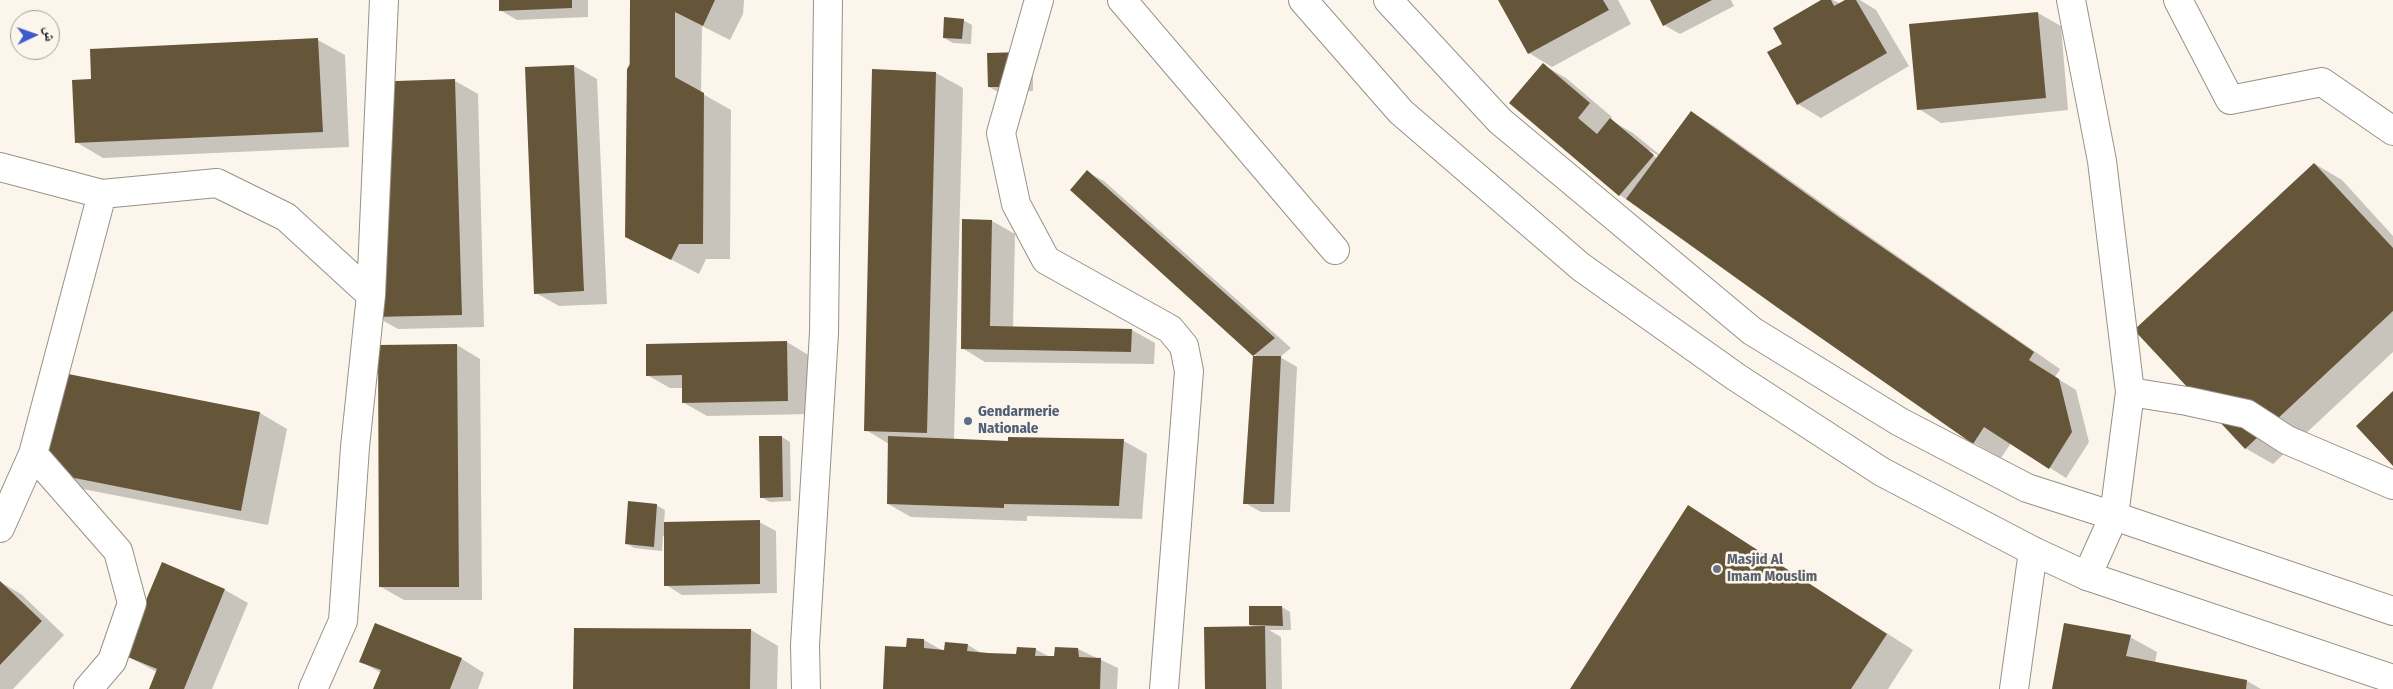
<!DOCTYPE html>
<html>
<head>
<meta charset="utf-8">
<style>
	body { margin:0 }
	#map { position:relative; width:2393px; height:689px; overflow:hidden; background:#fbf5eb; font-family:"Fira Sans Condensed","Noto Naskh Arabic",sans-serif }
	canvas { display:block }
	.north { position:absolute; left:10px; top:10px; width:50px; height:50px; box-sizing:border-box; background:#fbf5eb; border:1px solid #a5a099; border-radius:50%; rotate:87deg; font-size:14px; font-weight:700; line-height:20px; text-align:center; color:#23201d }
	.north::after { content:''; display:block; margin:auto; width:18px; height:22px; background:#3f5acd; clip-path:polygon(50% 0,100% 100%,50% 72%,0 100%) }
</style>
</head>
<body>
<div id="map">
<canvas width="2393" height="689"></canvas>
<div class="north">ش</div>
</div>
<script>
const ctx = document.querySelector('canvas').getContext('2d');
ctx.lineJoin = 'round';
function paint(path, color) { ctx.fillStyle = color; ctx.fill(path, 'evenodd'); }
function strokePath(path, color, width, dash) { ctx.strokeStyle = color; ctx.lineWidth = width; ctx.lineCap = dash ? 'butt' : 'round'; ctx.setLineDash(dash || []); ctx.stroke(path); }
function drawText(font, color, halo, rows, align = 'center') {
  ctx.font = font + ' "Fira Sans Condensed",sans-serif'; ctx.lineWidth = 5; ctx.setLineDash([]); ctx.textBaseline = 'middle'; ctx.strokeStyle = halo; ctx.fillStyle = color; for (const [text, x, y, turn = 0] of rows) {
    ctx.save(); ctx.translate(x, y); ctx.rotate((+turn || 0) * Math.PI / 180); ctx.textAlign = isNaN(turn) ? turn : align; if (halo) ctx.strokeText(text, 0, 0); ctx.fillText(text, 0, 0); ctx.restore();
  }
}
const shadow = new Path2D(`
	M500,0H588V17L517,20L500,10Z
	M630,0H744L743,14L730,40L702,26L701,93L731,110L730,259H706L699,274L626,236Z
	M1500,0H1618L1631,24L1552,67L1529,53Z
	M1651,0H1731L1734,6L1680,34L1664,25Z
	M1823,0H1833L1841,4L1847,0H1860L1876,10L1909,66L1821,118L1798,104L1769,53L1784,44Z
	M2038,13L2061,26L2068,110L1941,123L1919,109Z
	M963,20L972,25L971,44L953,43L944,38Z
	M318,40L345,55L349,147L103,158L76,142L93,80Z
	M1033,58V91L998,92L989,87Z
	M1543,65L1566,78L1612,117L1610,120L1633,133L1660,155L1691,112L1714,126L1863,232L2060,369L2055,377L2076,390L2089,442L2066,478L2011,443L2001,458L1974,443L1620,195ZM1649,150L1659,156L1657,158L1648,152Z
	M574,66L597,79L607,304L559,306L536,293L526,68Z
	M936,73L963,88L954,440L1009,443L1124,441L1147,454L1142,519L1027,516V521L911,517L888,504L889,444L866,430Z
	M455,81L478,94L484,327L398,329L375,316L369,83Z
	M2315,164L2342,180L2393,236V352L2273,464L2245,448Z
	M1087,172L1104,181L1291,348L1280,357L1297,367L1290,512H1261L1245,503L1259,357L1254,355Z
	M992,221L1015,234L1013,328L1132,330L1155,343L1154,364L985,362L962,348Z
	M787,342L810,356L811,414L707,416L684,403V388H670L647,375Z
	M457,345L480,359L482,600H404L381,587L380,346Z
	M260,413L287,429L268,525L57,484L30,468Z
	M782,437L790,442L791,501L770,502L761,497Z
	M656,505L665,510L664,523L759,522L776,531L777,593L682,595L666,585L665,536H663L662,551L634,548L626,543Z
	M1688,506L1913,650L1888,689H1571Z
	M163,564L225,590L248,603L212,689H150L157,672L125,655Z
	M0,582L21,594L64,635L13,689H0Z
	M1282,607L1290,612L1291,630H1269L1281,637L1282,689H1206L1255,628L1250,625Z
	M375,624L462,659L484,673L478,689H375L381,673L360,661Z
	M751,630L778,646L777,689H575Z
	M2130,637L2157,652L2155,663L2247,681L2261,689H2053Z
	M924,640L945,652L946,644L968,645L983,654L1016,655L1035,649L1050,657L1078,649L1118,668L1117,689H885L907,648Z`);
const building = new Path2D(`
	M499,0H572V8L499,11Z
	M630,0H715L703,26L675,12V77L704,93L703,244H679L671,260L625,237L627,69L630,64Z
	M1498,0H1603L1609,10L1528,54Z
	M1650,0H1712L1663,26Z
	M1821,0H1831L1834,6L1845,0H1856L1887,53L1797,105L1767,52L1782,44L1773,28Z
	M2038,12L2046,98L1917,110L1909,24Z
	M944,17L964,19L962,39L943,38Z
	M318,38L323,132L75,143L72,80L91,79L90,49Z
	M1025,52V87H988L987,53Z
	M1543,63L1590,103L1578,118L1597,134L1610,118L1654,155L1619,196L1509,103Z
	M574,65L584,291L534,294L525,67Z
	M872,69L936,72L927,433L864,431Z
	M455,79L462,315L374,317L367,82Z
	M1691,111L1840,218L2034,352L2029,360L2059,379L2072,432L2049,469L1984,427L1973,444L1778,308L1626,199Z
	M2314,163L2393,248V311L2245,449L2134,330Z
	M1087,170L1275,338L1253,356H1281L1274,504H1243L1253,356L1070,190Z
	M962,219L992,220L990,326L1132,329L1131,352L961,349Z
	M787,341L788,401L682,403V375L646,376V344Z
	M457,344L459,587H379L378,345Z
	M48,370L260,412L241,511L29,469Z
	M2393,391V466L2356,426Z
	M759,436H782L783,497L760,498Z
	M888,436L1008,441V437L1124,439L1119,506L1004,504V508L887,504Z
	M628,501L657,504L654,547L625,544Z
	M1688,505L1887,634L1851,689H1570Z
	M760,520V584L664,586V522Z
	M162,562L225,589L184,689H149L157,669L123,655Z
	M0,581L42,621L0,665Z
	M1249,606H1282L1283,626L1249,625Z
	M375,623L462,658L450,689H373L381,670L359,662Z
	M2064,623L2131,635L2126,656L2247,680L2246,689H2052Z
	M1265,626L1266,689H1205L1204,627Z
	M574,628L751,629L750,689H573Z
	M907,638L924,639V648L944,650L945,642L968,644L967,651L988,653L1016,654L1017,647L1036,648L1035,656H1054L1055,647L1078,648L1079,657L1101,658L1100,689H883L885,646L906,647Z`);
const minor = new Path2D(`
	M1039,0L1001,133L1016,204L1046,260L1170,329L1184,346L1189,371L1164,689
	M1122,0L1335,250
	M2071,0L2102,161L2130,392L2114,516L2087,576
	M2178,0L2230,100L2322,82L2393,131
	M0,167L102,194L217,183L286,217L371,295L355,447L343,621L313,689
	M371,295L384,0
	M2130,392L2187,401L2247,414L2287,440L2393,485
	M33,454L118,551L132,603L112,661L88,689
	M0,528L33,454L102,194
	M806,689L805,645L824,333L828,0
	M2014,689L2033,551`);
const major = new Path2D(`
	M1303,0L1401,112L1581,267L1736,377L1882,472L2033,551L2087,576L2393,679
	M1388,0L1500,121L1752,331L1900,422L2027,488L2114,516L2393,611`);
const markers = [
	[968,421,5,"#5c6f8a"],
	[1717,569,5,"#6b7280"]
];
const serviceNames = [
	["Gendarmerie",978,412],
	["Nationale",978,429]
];
const worshipNames = [
	["Masjid Al",1727,560],
	["Imam Mouslim",1727,577]
];
paint(shadow, '#0003');
paint(building, '#665639');
strokePath(minor, '#979187', 30);
strokePath(major, '#979187', 30);
strokePath(minor, '#fff', 28);
strokePath(major, '#fff', 28);
for (const [x, y, r, color] of markers) { const dot = new Path2D(); dot.arc(x, y, r, 0, 2 * Math.PI); ctx.fillStyle = color; ctx.fill(dot); strokePath(dot, '#fbf5eb', 2); }
drawText('bold 15px', '#4e5e75', '#fbf5eb', serviceNames, 'left');
drawText('bold 15px', '#5b616d', '#fbf5eb', worshipNames, 'left');
</script>
</body>
</html>
